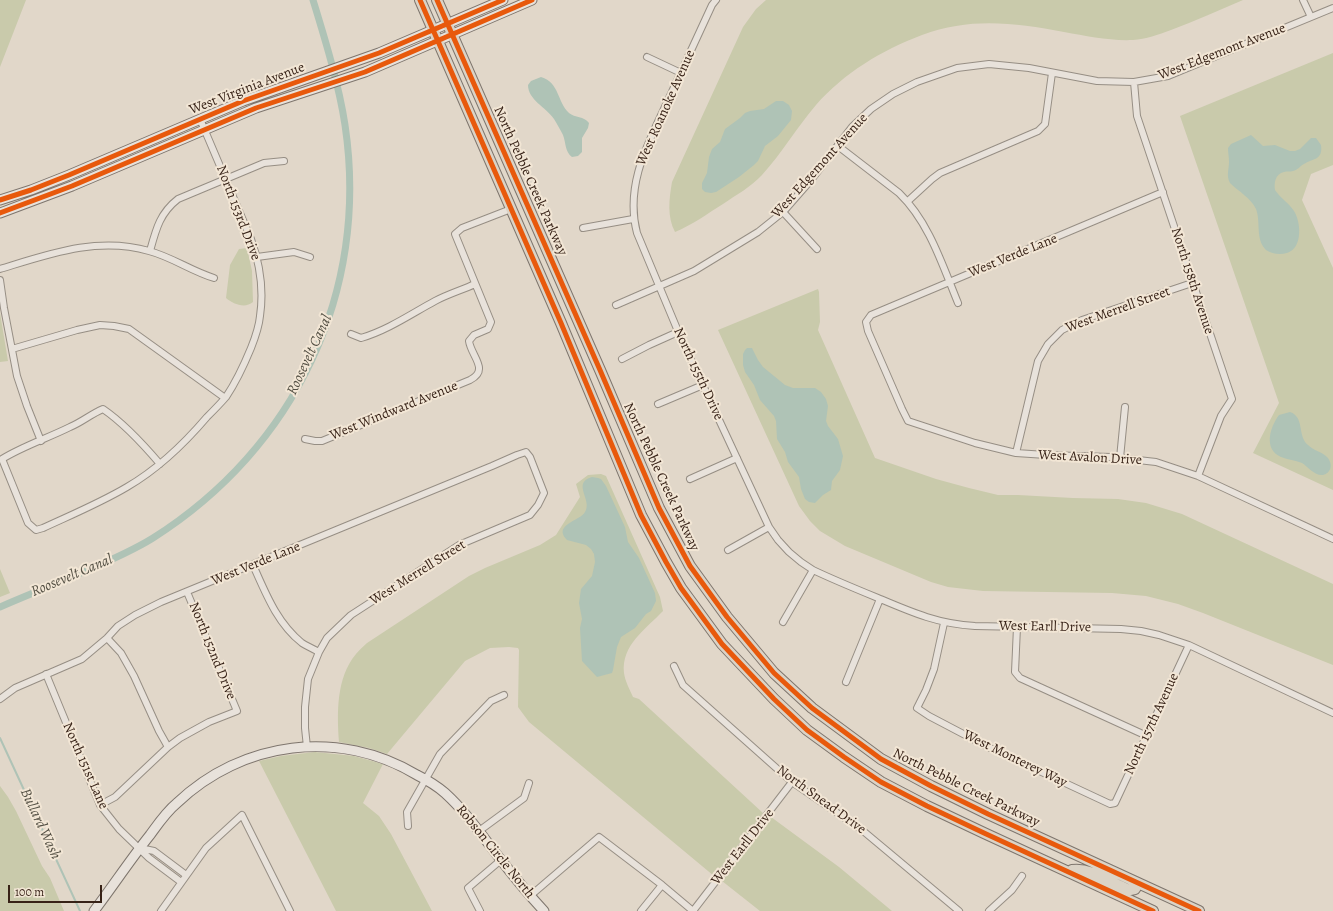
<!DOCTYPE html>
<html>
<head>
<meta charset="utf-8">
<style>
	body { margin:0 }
	#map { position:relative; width:1333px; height:911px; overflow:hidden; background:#e1d7c9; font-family:Alegreya,serif }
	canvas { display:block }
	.scale { position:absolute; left:8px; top:885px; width:94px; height:18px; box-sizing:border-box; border:2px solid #372217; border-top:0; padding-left:5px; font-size:12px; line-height:14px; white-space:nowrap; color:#372217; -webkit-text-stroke:3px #f2e6d5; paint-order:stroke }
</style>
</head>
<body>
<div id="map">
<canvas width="1333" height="911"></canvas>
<div class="scale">100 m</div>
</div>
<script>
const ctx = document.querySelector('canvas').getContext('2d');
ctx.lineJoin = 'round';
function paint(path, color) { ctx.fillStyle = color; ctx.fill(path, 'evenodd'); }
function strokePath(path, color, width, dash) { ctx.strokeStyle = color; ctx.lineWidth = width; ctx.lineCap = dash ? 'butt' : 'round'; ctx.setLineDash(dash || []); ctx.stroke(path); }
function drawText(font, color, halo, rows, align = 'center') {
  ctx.font = font + ' Alegreya,serif'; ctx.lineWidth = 4; ctx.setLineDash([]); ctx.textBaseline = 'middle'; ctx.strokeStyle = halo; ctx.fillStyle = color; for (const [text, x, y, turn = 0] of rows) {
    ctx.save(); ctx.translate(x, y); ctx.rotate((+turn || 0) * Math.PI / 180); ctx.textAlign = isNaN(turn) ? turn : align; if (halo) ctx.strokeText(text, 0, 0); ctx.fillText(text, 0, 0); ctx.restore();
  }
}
const green = new Path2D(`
	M0,0H26L0,67Z
	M766,0H1243C1219,10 1195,21 1171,30C1158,35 1146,39 1133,40C1109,41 1087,36 1064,32C1015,23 971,17 922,35C882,50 844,73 816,105C797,127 782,153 762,175C751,187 736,195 723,204C707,214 692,225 675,232C667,217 669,199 672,182L743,27L756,9Z
	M1333,53V165L1311,174L1302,200L1333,268V490L1253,453L1279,403L1180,116Z
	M247,248L252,271L253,302C245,309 233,304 226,298L230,265L239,249Z
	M818,289L819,292L820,322L818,330L875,458L936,479L969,488L998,495H1018L1073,498L1118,499L1146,503L1182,514L1333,584V665L1203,613L1178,604L1146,596L1112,593L983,591L948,587L931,582L845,546L820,531L810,521L799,506L718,330Z
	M0,313L8,361L0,362Z
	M601,474L606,476L660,597L663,611C646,629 621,645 624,673C625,681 630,690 633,697L639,699L763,813L714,876L529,722L518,707L519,650L518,648L509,647L490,648L465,661L387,754L369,748L339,742C337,713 336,678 356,654C359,650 363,647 367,643L469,576L485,568L540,545L556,535L580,497L576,484L588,475Z
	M0,569L10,593L0,597Z
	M315,752L354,756L383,764L363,803L379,816L391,834L432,911H336L259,761L281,756Z
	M0,786L8,797L16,811L42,866L50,878L64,911H0Z
	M771,817L839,867L892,911H760L722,881Z`);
const water = new Path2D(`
	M541,77C560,83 557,102 569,113C575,118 584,116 589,123L588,128L582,138V152L578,156L572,157C565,152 566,143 563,135C560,129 557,124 554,119C546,107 528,100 528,85L531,81Z
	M776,101H783L789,105L792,111L791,120L778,136L765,146L758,161L754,165L739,177L716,192L711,193L705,192L702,189V183L707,173L709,157L712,149L720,142L725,129L740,118L745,113L750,111L764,109Z
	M1251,135L1263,146L1275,145L1290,151H1295L1300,149L1311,138H1316L1321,145C1323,160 1314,158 1304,164C1300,166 1298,170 1293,171C1290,172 1287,171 1284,172C1275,174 1274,183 1275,190C1280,198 1289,203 1294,211C1301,222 1303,248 1287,253C1280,255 1272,254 1266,250C1255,239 1261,222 1256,209C1251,198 1238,191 1230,183C1226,175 1229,170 1229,162C1229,157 1228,153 1228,148L1231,144Z
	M747,348H752L758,360L763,367L785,385L793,388H815L821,392L826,399L828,406L826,421L828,426L838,439L843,456L840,470L832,481L831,490L823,495L815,503L809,502L805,499L801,489L799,477L788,462L785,452L777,439L776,421L774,416L760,400L754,385L745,372L743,365V354L745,350Z
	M1290,412C1305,417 1297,436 1308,445C1314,451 1323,452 1328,458C1333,465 1331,473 1323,475C1315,476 1308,467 1302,463C1295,460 1288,460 1281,457C1263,449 1270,427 1279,415Z
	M592,477L598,478L601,479L606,486L625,527L628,542L639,558L655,593L656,601L651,611L646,614L635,628L621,637L617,647L613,670L612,673L597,677L582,661L580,628L582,619L579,603L581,589L592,576L595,562L594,554L591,549L586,545L567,540C552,525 580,521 585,512C593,500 571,483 592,477Z`);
const stream = new Path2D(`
	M0,738L80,911`);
const canal = new Path2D(`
	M0,607C25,596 51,586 76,575C102,564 129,553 153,538C295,448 370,292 345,125C339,85 325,39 313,0`);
const street = new Path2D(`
	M716,0L712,5C698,35 684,66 670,96C650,140 624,183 637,233L680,336L769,527L778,540L789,552L801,562L813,570C834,580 856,589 878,598C911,612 938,624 975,626L1121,629L1141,631L1159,635L1189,645L1333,713
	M1303,0L1311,17
	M647,57L681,73
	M1134,82L1137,116L1232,399L1221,416L1198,476
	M838,146L899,193C929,222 942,264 958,303
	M1163,192L871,315L866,322L868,331L902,409L908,421L975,443L1016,453L1046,455L1111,457L1156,462L1198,476L1333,539
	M908,201L932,179L940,173L1038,131L1045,124L1052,73
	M783,212L817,249
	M583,228L633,219
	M150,251C156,229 160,213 178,199L264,163L284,161
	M257,257L294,252L310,257
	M0,269C49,254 98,236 149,251C172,257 191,271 214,278
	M0,280L4,308L17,376L27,406L41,441
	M616,305L694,271L758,232L783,212L811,180L852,127L871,109L893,94L917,82L957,68L989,64L1029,68L1097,81L1134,82L1168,76L1333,8
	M351,334L361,338C388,330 411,314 435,301C448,294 462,290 475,284
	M12,349L77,330L100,325L114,326L129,329L225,398
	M622,359L649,345L678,332
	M658,404L703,385
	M305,439L315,441H322L470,380C490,370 471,356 469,341L474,335L488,329L491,322L455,234L462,228L511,209
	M1016,453L1038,361L1048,344L1062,330L1082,320L1192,283
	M1120,458L1125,407
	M160,464C143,444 125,424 103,409C91,414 82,422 70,427C48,438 23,446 2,459L28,523L36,530L43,528C71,515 100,503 127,487C158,469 184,444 207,417C213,411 220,404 226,397C236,382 244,365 251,348C255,338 259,327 260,316C264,289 260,264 251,239L200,119
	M690,479L737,458
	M728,550L769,527
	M253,565C266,594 277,623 302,643C307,646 313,649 319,652
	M783,622L813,570
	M944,623L934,669L926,690L917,708L929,716L988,747L1110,804L1115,803L1189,645
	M1017,627L1015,672L1020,678L1147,736
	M107,638L121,653L134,676L159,731L168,747
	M674,666L683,685L792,782L862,830L959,911
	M46,674L100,805L119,829L149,858L181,882
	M846,682L880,599
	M0,699L15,688L82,659L107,638L118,626L135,615L161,602L492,466L517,455L526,452L530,457L544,493L538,505L530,515L459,545L351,615L327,638L319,652L308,679L305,707V728L307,747
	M100,805L115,797L168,747L180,738L209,722L237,711L187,592
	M408,826L407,812L440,754L491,701L504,695
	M479,831L524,798L529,783
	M140,848L154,851L186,875
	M530,896L599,837L662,885L693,911
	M161,911L206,848L242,815L290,911
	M480,911L468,888L501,860
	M641,911L662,885
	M693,911L792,782
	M989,911L1012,890L1022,876`);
const secondary = new Path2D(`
	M0,200L31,190L69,175L243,101L379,53L503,0
	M0,213L72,186L256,108L365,72L532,0
	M94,911C113,886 130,860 150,835C158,824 166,812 177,803C242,741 339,728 417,775C427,780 437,786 445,793C467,813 483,837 501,860C515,878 529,895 544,911`);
const primary = new Path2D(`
	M420,0L561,323L641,515L666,562L681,588L722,644L774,699L807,730L844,757L881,782L927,806L984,833L1153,911
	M437,0L600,370L659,508L690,566L727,617L774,673L812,708L881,759L931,786L988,814L1199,911
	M1072,870C1092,867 1111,884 1130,890L1135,889L1138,883`);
const cycleway = new Path2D(`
	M420,0L561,323L641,515L666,562L681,588L722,644L774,699L807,730L844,757L881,782L927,806L984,833L1153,911
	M437,0L600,370L659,508L690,566L727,617L774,673L812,708L881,759L931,786L988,814L1199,911
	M0,200L31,190L69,175L243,101L379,53L503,0
	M0,213L72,186L256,108L365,72L532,0`);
const streetNames = [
	["West Edgemont Avenue",1222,52,-21],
	["West Virginia Avenue",247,89,-21],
	["West Roanoke Avenue",666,108,-66],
	["West Edgemont Avenue",820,166,-48],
	["North Pebble Creek Parkway",530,181,66],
	["North 153rd Drive",238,213,69],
	["West Verde Lane",1013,256,-22],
	["North 158th Avenue",1192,281,72],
	["West Merrell Street",1118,310,-20],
	["North 155th Drive",698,374,65],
	["West Windward Avenue",394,411,-22],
	["West Avalon Drive",1090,458,3],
	["North Pebble Creek Parkway",661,477,65],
	["West Verde Lane",256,564,-22],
	["West Merrell Street",418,573,-32],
	["West Earll Drive",1045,627,1],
	["North 152nd Drive",212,651,68],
	["North 157th Avenue",1152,724,-65],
	["West Monterey Way",1015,759,26],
	["North 151st Lane",85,766,66],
	["North Pebble Creek Parkway",966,788,26],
	["North Snead Drive",821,800,36],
	["West Earll Drive",743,847,-52],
	["Robson Circle North",495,852,51]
];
const waterNames = [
	["Roosevelt Canal",310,355,-65],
	["Roosevelt Canal",72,576,-23],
	["Bullard Wash",40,824,65]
];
paint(green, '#c9caab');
paint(water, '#afc3b6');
strokePath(stream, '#afc3b6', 2);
strokePath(canal, '#afc3b6', 7);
strokePath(street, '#968e84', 8);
strokePath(secondary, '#7e756d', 11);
strokePath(primary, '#7e756d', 12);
strokePath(street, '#e8e2db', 6);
strokePath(secondary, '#e8e2db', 9);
strokePath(primary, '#dbd3c6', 10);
strokePath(cycleway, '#e8590c', 5);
drawText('14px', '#372217', '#f2e6d5', streetNames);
drawText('italic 15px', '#545044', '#f2e6d5', waterNames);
</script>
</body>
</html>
